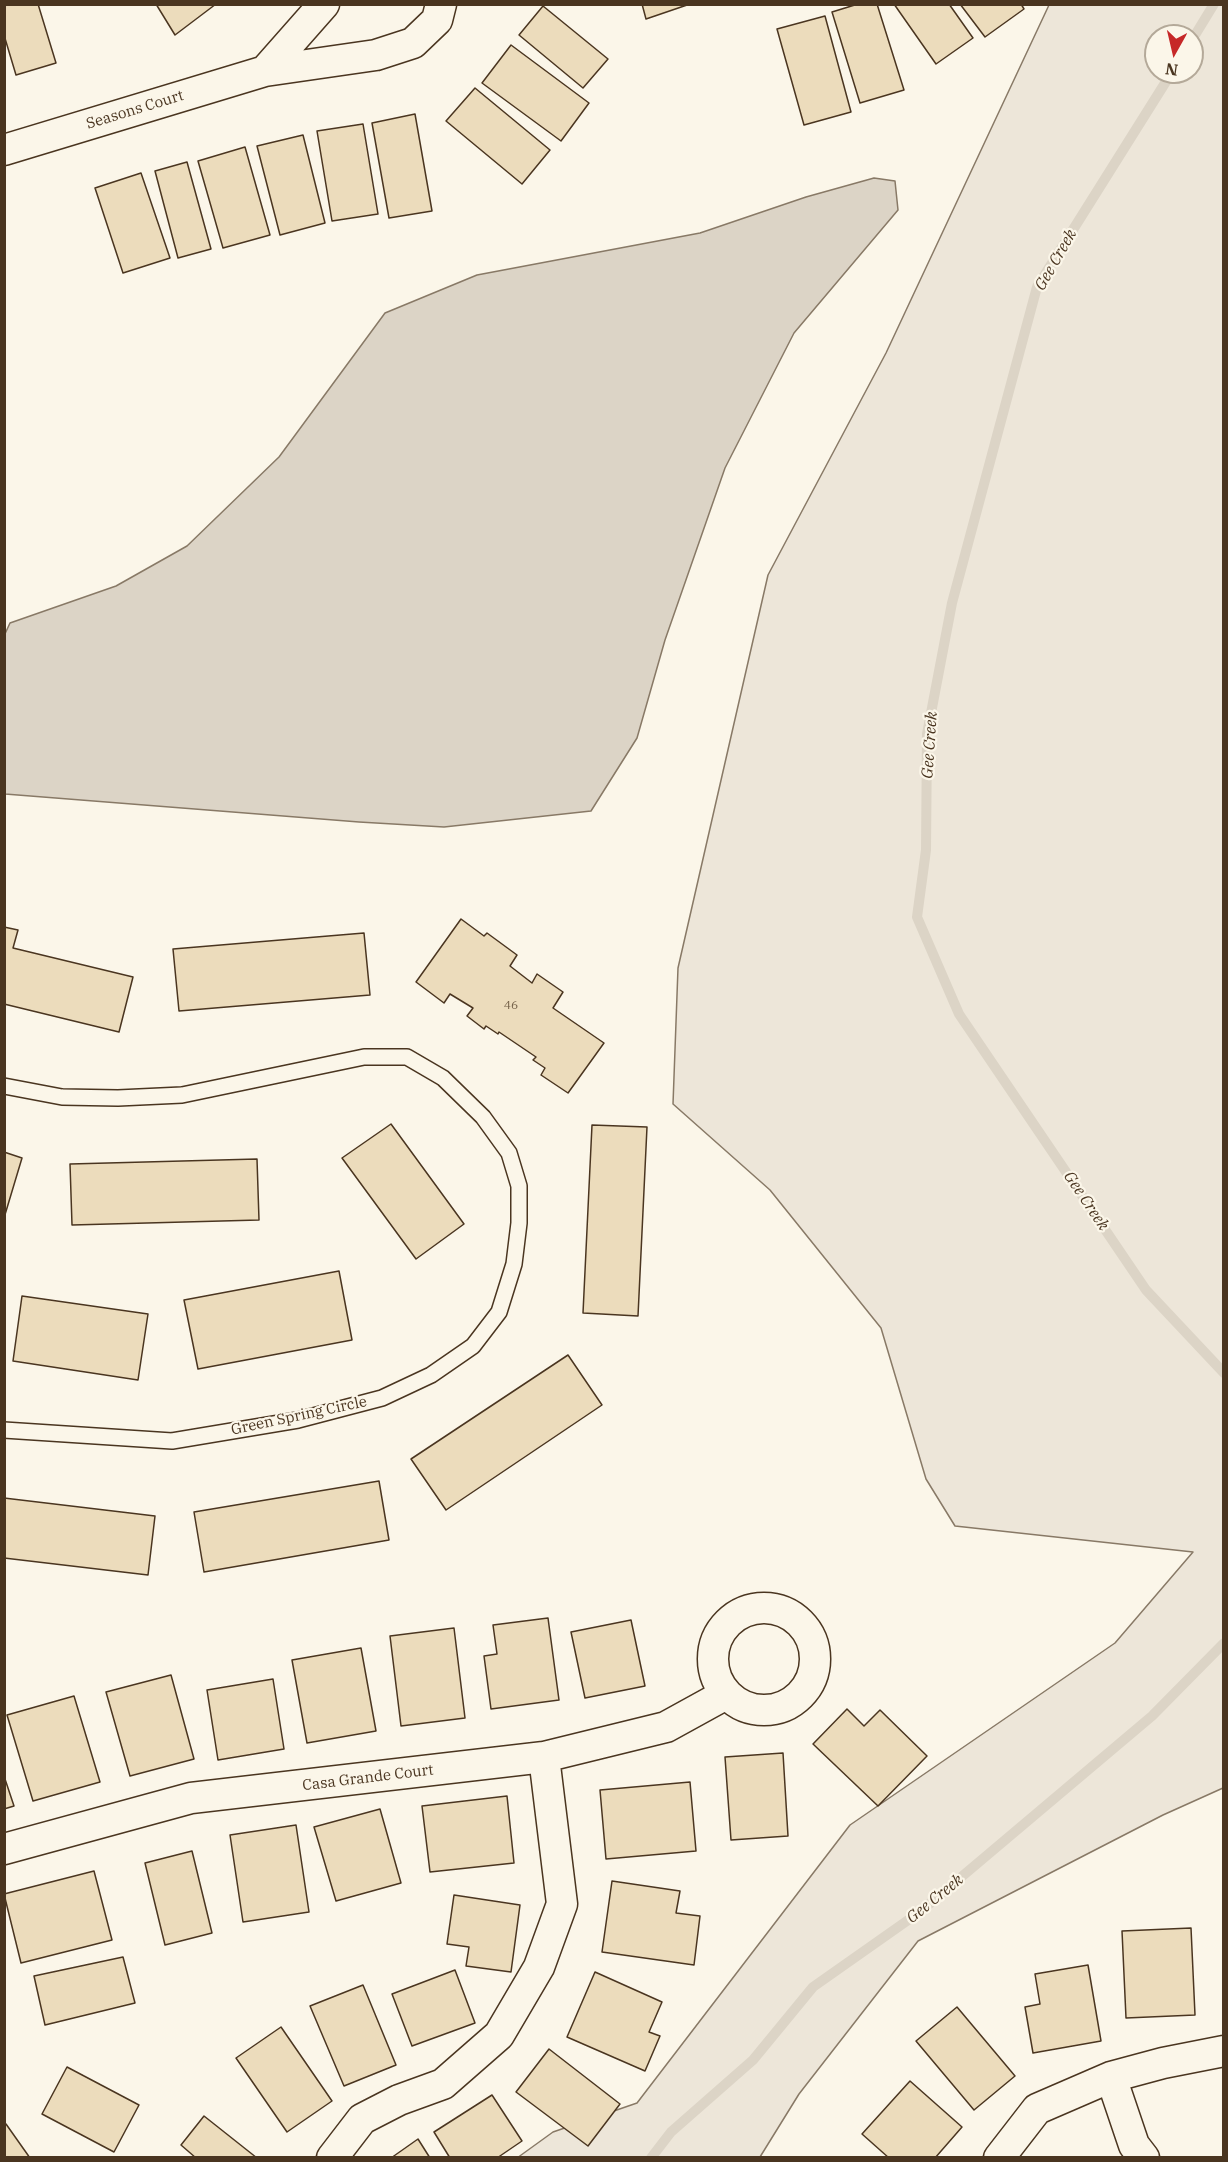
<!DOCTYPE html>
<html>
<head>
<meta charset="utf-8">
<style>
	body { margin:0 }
	#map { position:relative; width:1228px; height:2162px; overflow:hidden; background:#fbf6e9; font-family:"IBM Plex Serif",serif }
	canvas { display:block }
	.frame { position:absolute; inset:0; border:6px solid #4a3520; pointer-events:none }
	.north { position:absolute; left:1144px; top:24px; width:60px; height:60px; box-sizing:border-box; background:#fbf6e9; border:2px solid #b4a999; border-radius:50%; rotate:188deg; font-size:16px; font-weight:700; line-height:24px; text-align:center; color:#4a3520 }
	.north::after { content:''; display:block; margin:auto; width:21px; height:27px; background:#c62828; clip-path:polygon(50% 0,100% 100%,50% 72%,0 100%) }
</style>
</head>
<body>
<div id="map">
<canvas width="1228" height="2162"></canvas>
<div class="frame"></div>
<div class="north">N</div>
</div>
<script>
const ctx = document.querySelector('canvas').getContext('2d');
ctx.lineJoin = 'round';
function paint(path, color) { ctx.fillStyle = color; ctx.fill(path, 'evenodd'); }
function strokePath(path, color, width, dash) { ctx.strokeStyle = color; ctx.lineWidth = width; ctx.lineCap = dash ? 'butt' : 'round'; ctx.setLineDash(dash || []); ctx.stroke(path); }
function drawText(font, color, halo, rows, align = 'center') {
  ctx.font = font + ' "IBM Plex Serif",serif'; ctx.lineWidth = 4.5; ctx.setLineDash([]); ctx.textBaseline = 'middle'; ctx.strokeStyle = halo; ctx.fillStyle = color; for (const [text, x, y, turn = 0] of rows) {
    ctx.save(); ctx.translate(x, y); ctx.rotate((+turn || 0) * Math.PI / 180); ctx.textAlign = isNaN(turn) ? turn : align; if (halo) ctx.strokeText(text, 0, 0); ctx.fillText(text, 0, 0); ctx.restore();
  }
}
const green = new Path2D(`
	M1049,5H1223V1788L1163,1815L918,1941L799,2094L760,2157L517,2158L553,2132L637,2103L850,1825L1115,1643L1193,1552L955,1526L926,1479L881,1328L770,1190L673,1104L678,968L768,575L886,353ZM1156,36H1192V72H1156Z`);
const water = new Path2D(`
	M874,178L895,181L898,210L794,333L725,468L665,640L637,738L591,811L444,827L359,822L5,794L4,636L10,623L116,586L187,546L279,457L385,313L477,275L700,233L806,197Z`);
const stream = new Path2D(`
	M1192,40L1214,4
	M1172,72L1037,287L952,603L927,734L926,850L917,917L959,1014L1146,1290L1224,1373
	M651,2158L671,2132L753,2060L813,1987L921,1911L1152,1716L1224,1643`);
const building = new Path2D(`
	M10,4H38L56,63L16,75L4,35V6Z
	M156,4H216L175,35Z
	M642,4H690L646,19Z
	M858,4H877L904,90L860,103L832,12Z
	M894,4H949L973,38L936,64Z
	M960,4H1021L1024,9L985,37Z
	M543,6L608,59L583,88L519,35Z
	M825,16L851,112L804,125L777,29Z
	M511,45L589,103L561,141L482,83Z
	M475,88L550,150L522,184L446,121Z
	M415,114L432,211L389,218L372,123Z
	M363,124L378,214L332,221L317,131Z
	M303,135L325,223L280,235L257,146Z
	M245,147L270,235L223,248L198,161Z
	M187,162L211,249L178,258L155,171Z
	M141,173L170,258L123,273L95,188Z
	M461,919L484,936L487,933L517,955L510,966L532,983L537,974L563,992L553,1008L604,1043L568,1093L541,1075L545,1068L533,1060L536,1057L499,1032L498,1034L486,1026L484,1029L467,1016L473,1008L450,994L444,1003L416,982Z
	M4,927L18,930L13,948L133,977L119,1032L4,1004Z
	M364,933L370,995L179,1011L173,949Z
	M391,1124L464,1224L416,1259L342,1158Z
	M592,1125L647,1127L638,1316L583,1313Z
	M4,1152L22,1158L4,1218Z
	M257,1159L259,1220L72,1225L70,1164Z
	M339,1271L352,1340L198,1369L184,1300Z
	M22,1296L148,1314L138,1380L13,1361Z
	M568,1355L602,1405L446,1510L411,1459Z
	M379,1481L389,1540L204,1572L194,1512Z
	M4,1498L155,1516L148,1575L4,1558Z
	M548,1618L559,1700L491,1709L484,1656L497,1654L493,1625Z
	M631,1620L645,1686L585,1698L571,1632Z
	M454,1628L465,1718L401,1726L390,1636Z
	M361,1648L376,1731L307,1743L292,1660Z
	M171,1675L194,1759L130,1776L106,1692Z
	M273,1679L284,1749L218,1760L207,1690Z
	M74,1696L100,1782L33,1801L7,1715Z
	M847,1709L864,1726L880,1710L927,1756L878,1806L813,1744Z
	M783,1753L788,1836L731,1840L725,1757Z
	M4,1776L14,1806L4,1809Z
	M690,1782L696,1851L606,1859L600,1790Z
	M507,1796L514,1863L430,1872L422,1806Z
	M380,1809L401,1883L336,1901L314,1827Z
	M296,1825L309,1912L243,1922L230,1835Z
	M192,1851L212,1933L165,1945L145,1863Z
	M94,1871L112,1940L21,1963L4,1894Z
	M612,1881L680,1891L676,1913L700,1916L694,1965L602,1952Z
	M454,1895L520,1905L511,1972L466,1966L469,1947L447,1944Z
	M1191,1928L1195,2015L1126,2018L1122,1931Z
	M123,1957L135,2003L45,2025L34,1976Z
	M1088,1965L1101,2041L1033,2053L1025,2007L1040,2004L1035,1974Z
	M455,1970L475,2023L412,2046L392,1994Z
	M595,1972L662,2002L649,2032L660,2036L645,2071L567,2037Z
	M363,1985L396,2065L344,2086L310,2006Z
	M957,2007L1015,2076L974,2110L916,2041Z
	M281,2027L332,2101L287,2132L236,2058Z
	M549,2049L620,2104L588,2146L516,2092Z
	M67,2067L139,2105L114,2152L42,2114Z
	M910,2081L962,2127L935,2158H889L862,2134Z
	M492,2095L522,2141L497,2158H450L434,2132Z
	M204,2116L257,2158H196L181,2145Z
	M6,2124L30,2158H4V2125Z
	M418,2139L430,2158H391Z`);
const service = new Path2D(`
	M4,1086L62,1097L118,1098L182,1095L364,1057H407L443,1078L483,1117L509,1153L519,1186V1223L514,1264L499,1312L473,1346L431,1375L382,1398L298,1420L172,1441L4,1430`);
const minor = new Path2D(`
	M265,71L324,4
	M4,150L265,71L376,55L413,43L437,20L441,4
	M713 1659a51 51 0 1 1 102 0a51 51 0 1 1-102 0Z
	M4,1849L191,1798L544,1757L666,1727L726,1694
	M1111,2077L1134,2145L1144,2158
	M332,2158L362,2119L399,2100L443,2084L499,2035L539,1967L562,1904L544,1757
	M999,2158L1037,2109L1111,2077L1163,2063L1224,2051`);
const numberNames = [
	["46",511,1006]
];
const streetNames = [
	["Seasons Court",135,110,-17],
	["Green Spring Circle",299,1416,-12],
	["Casa Grande Court",368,1778,-7]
];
const waterNames = [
	["Gee Creek",1056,260,-60],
	["Gee Creek",930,745,-86],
	["Gee Creek",1086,1201,56],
	["Gee Creek",935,1899,-39]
];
paint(green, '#ede6d9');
strokePath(green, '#887966', 1.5);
paint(water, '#dcd4c6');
strokePath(water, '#887966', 1.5);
strokePath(stream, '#dcd4c6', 10);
paint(building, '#ecdcbc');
strokePath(building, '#4a3520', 1.5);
strokePath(service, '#4a3520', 18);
strokePath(minor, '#4a3520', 33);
strokePath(service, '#fbf6e9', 15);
strokePath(minor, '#fbf6e9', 30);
drawText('12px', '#725f47', null, numberNames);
drawText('15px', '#4a3520', '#fbf6e9', streetNames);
drawText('italic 16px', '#4a3520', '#fbf6e9', waterNames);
</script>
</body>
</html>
